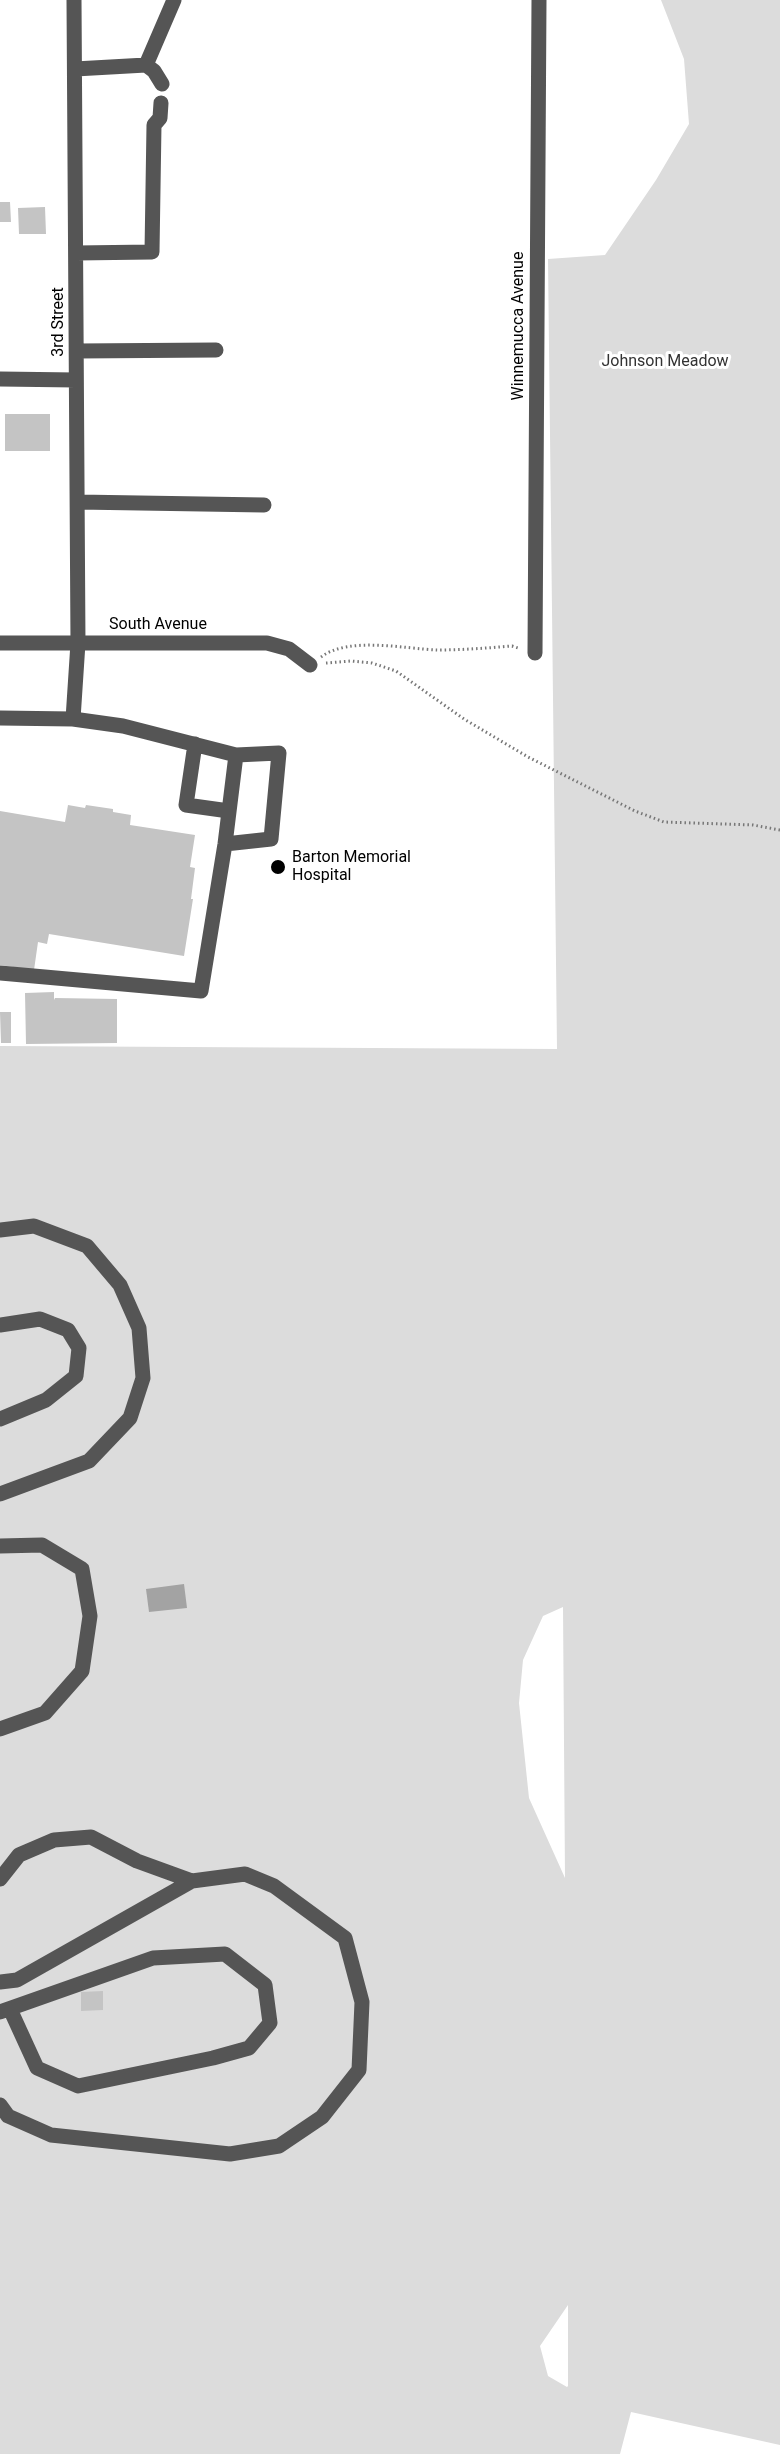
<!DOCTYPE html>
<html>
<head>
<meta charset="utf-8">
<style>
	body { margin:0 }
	canvas { display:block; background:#fff }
</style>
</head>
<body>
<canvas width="780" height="2454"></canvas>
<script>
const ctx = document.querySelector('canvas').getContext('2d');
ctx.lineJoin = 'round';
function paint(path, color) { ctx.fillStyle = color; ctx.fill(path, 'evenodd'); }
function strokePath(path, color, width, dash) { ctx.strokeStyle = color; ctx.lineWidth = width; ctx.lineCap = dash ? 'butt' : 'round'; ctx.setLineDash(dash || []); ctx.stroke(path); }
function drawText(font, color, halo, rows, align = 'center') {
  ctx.font = font + ' Roboto,sans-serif'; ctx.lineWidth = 6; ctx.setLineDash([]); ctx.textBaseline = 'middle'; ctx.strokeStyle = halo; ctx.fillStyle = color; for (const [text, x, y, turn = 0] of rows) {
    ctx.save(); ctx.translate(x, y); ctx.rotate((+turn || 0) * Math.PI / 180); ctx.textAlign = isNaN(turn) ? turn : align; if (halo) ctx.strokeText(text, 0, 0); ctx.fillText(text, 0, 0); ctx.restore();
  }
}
const green = new Path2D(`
	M661,0H780V2445L631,2412L620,2454H0V1046L557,1049L548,259L605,255L656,180L689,124L684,59ZM563,1607L565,1878L529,1798L519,1703L523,1660L543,1616ZM568,2305V2386L567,2387L548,2376L540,2346Z`);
const water = new Path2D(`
	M184,1584L187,1608L149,1612L146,1589Z`);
const building = new Path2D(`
	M0,202H10L11,222H0Z
	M45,207L46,234H19L18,208Z
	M5,414H50V451H5Z
	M68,805L85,808L86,805L113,809V812L131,815L130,825L195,835L190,867L195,868L191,899H193L184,956L49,934L47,944L38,942L34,970L0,965V811L65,822Z
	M54,992V1000L55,998L117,999V1043L26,1044L25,993Z
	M0,1012H11V1043H1Z
	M103,1991V2010L81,2011V1992Z`);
const path = new Path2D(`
	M321,657C349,636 405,649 438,650C463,650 487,648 512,646L518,648
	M326,663L351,661L372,663L396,671L464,719L528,757L635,811L664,822L753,825L780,830`);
const minor = new Path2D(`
	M75,69L146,65
	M162,84L154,71L146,65L174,0
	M76,253L152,252L154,125L160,118L161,103
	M77,351L216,350
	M0,379L76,380
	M78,502L264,505
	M0,643H267L289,649L310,665
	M535,653L539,0
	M0,718L73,719L123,726L236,755L279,753L271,839L225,844
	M73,719L78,643L74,0
	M195,744L186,805L229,811
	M0,973L201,991L225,844L236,755
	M0,1230L34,1226L87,1246L120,1285L139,1328L143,1378L130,1418L89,1461L0,1494
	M0,1325L40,1319L68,1330L79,1348L76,1376L46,1400L0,1419
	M0,1546L42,1545L82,1569L90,1616L82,1671L45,1713L0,1729
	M0,1879L19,1855L54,1840L91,1837L137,1861L192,1881L245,1874L274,1886L345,1938L362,2002L359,2070L322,2117L279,2146L230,2154L51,2135L8,2116L0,2105
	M0,1982L17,1980L192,1881
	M0,2012L153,1958L225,1954L265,1985L270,2023L249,2048L213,2058L78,2086L37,2068L10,2009`);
const markers = [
	[278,867,8,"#000"]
];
const streetNames = [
	["3rd Street",59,322,-90],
	["Winnemucca Avenue",519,326,-90],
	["South Avenue",158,625]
];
const parkNames = [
	["Johnson Meadow",665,362]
];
const poiNames = [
	["Barton Memorial",292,858],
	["Hospital",292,876]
];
paint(green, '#dcdcdc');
paint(water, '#a3a3a3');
paint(building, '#c4c4c4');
strokePath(path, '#777', 3, [1.5, 3]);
strokePath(minor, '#555', 15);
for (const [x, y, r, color] of markers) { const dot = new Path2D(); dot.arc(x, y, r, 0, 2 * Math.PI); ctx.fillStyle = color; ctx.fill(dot); strokePath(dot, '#fff', 2); }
drawText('16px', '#000', '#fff', streetNames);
drawText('16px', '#333', '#fff', parkNames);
drawText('16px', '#000', '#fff', poiNames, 'left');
</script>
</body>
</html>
